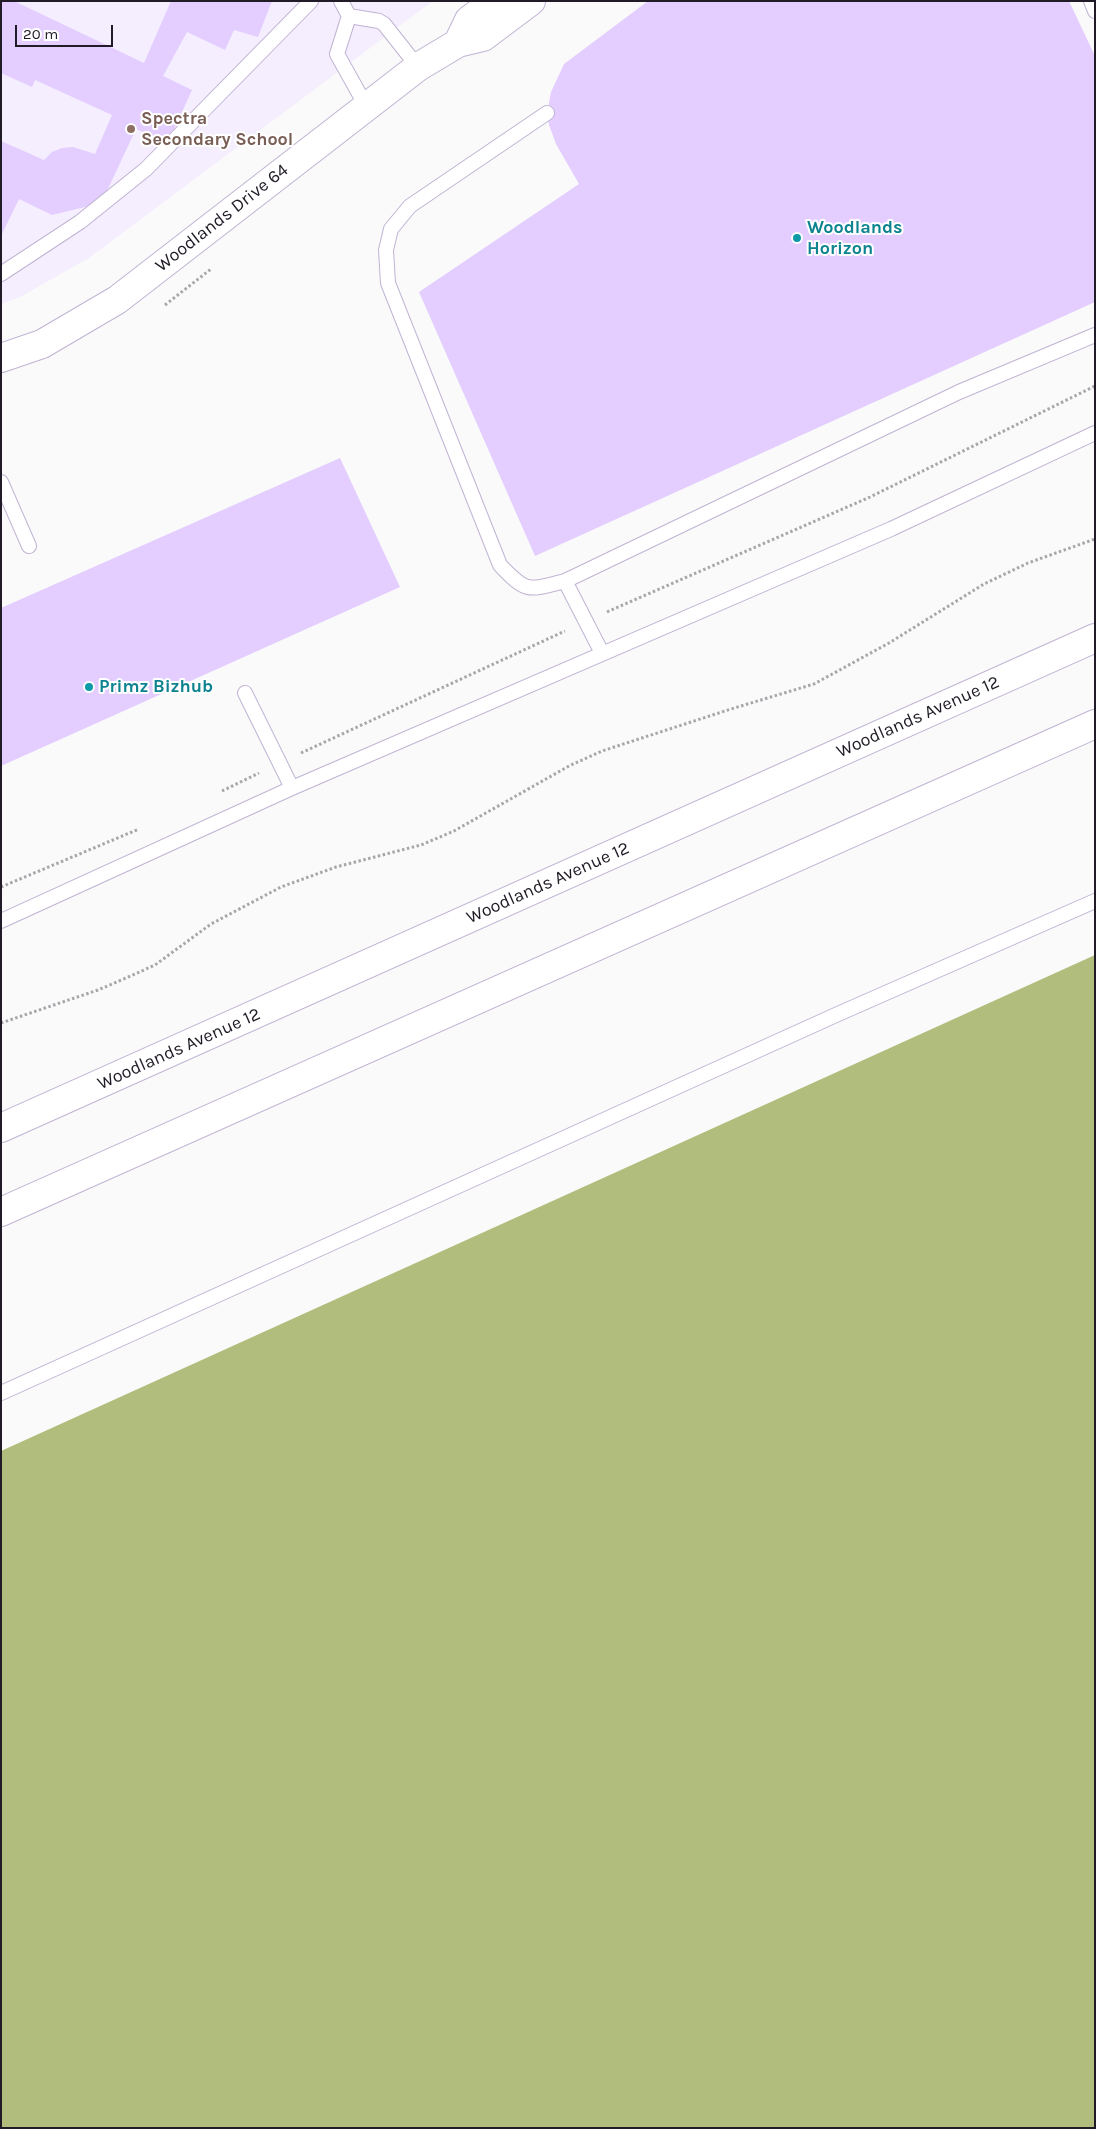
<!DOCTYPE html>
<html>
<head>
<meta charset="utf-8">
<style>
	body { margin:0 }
	#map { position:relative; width:1096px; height:2129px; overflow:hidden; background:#fafafa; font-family:Karla,sans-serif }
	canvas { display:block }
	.frame { position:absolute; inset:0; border:2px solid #201b26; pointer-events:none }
	.scale { position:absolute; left:15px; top:25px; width:98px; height:22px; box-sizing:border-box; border:2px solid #201b26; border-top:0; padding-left:6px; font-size:15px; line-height:18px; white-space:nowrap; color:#201b26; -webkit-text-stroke:4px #fff; paint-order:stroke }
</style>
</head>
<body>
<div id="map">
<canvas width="1096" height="2129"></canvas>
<div class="frame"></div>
<div class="scale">20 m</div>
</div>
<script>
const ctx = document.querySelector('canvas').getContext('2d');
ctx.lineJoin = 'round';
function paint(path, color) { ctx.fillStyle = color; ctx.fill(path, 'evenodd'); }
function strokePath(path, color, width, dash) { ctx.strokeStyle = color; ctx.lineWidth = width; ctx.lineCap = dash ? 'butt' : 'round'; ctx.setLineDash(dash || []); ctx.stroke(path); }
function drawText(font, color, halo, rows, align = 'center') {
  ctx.font = font + ' Karla,sans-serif'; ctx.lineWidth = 4; ctx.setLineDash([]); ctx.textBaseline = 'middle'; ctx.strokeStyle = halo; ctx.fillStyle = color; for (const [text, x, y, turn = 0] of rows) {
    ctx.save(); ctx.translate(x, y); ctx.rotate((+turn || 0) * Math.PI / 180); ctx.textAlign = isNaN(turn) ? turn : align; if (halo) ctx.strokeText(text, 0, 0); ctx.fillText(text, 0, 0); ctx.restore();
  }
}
const built = new Path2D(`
	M1,1H433L89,258L20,297L1,304Z`);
const forest = new Path2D(`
	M1095,955V2128H1V1451Z`);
const building = new Path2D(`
	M1,1H14L144,63L171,1H272L258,37L234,30L225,50L187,32L163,76L192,90L168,143L136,129L106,193L89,206L52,215L19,199L1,236V141L44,160L52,152L62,148L73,147L95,154L112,115L35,80L32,87L1,73Z
	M648,1H1069L1095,56V302L535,556L419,292L579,184L556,144L549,125L547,113L551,92L564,64Z
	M340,458L400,587L1,766V608Z`);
const path = new Path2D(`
	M165,305L211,269
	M607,612L870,497L1095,386
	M301,753L565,631
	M222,791L259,773
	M1,887L139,829
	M1,1023L98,990L135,974L155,965L211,924L281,887L336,867L421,845L454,831L569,766L602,751L731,709L814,684L889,643L984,584L1028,563L1095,539`);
const lane = new Path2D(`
	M341,1L349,16L337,54L366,106
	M1091,1L1095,11
	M349,16L379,21L384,24L418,67
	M547,113L410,206L391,229L386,250L388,283L500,565C527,594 529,590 565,581L959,392L1095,335
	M1,274L80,222L146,169L311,1
	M1,482L29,546
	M565,581L602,653
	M245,693L292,788
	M1,921L292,788L891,529L1095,433
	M1,1393L838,1014L1095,901`);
const street = new Path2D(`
	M458,43L469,20L495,1
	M1,358L42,344L117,300L418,67L458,43L483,37L531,1`);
const primary = new Path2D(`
	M1,1128L1095,638
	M1,1212L1095,724`);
const markers = [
	[131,129,5,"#8d6e63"],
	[797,238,5,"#0f9aa8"],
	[89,687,5,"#0f9aa8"]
];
const educationNames = [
	["Spectra",141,119],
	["Secondary School",141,140]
];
const streetNames = [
	["Woodlands Drive 64",222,218,-38],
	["Woodlands Avenue 12",918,717,-24],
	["Woodlands Avenue 12",548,883,-24],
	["Woodlands Avenue 12",179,1049,-24]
];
const cultureNames = [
	["Woodlands",807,228],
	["Horizon",807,249],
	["Primz Bizhub",99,687]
];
paint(built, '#f5eefe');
paint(forest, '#b1bd7c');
paint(building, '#e3ceff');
strokePath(lane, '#c0b3d3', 16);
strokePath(street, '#c0b3d3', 30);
strokePath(primary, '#c0b3d3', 30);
strokePath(path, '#a8a6aa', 3, [2.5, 2.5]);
strokePath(lane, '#fff', 14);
strokePath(street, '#fff', 28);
strokePath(primary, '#fff', 28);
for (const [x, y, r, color] of markers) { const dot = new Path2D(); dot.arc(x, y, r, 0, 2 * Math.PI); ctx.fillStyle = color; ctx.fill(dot); strokePath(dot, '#fff', 2); }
drawText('bold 18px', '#785e54', '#fff', educationNames, 'left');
drawText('18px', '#201b26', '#fff', streetNames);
drawText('bold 18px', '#0d838f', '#fff', cultureNames, 'left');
</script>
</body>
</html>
